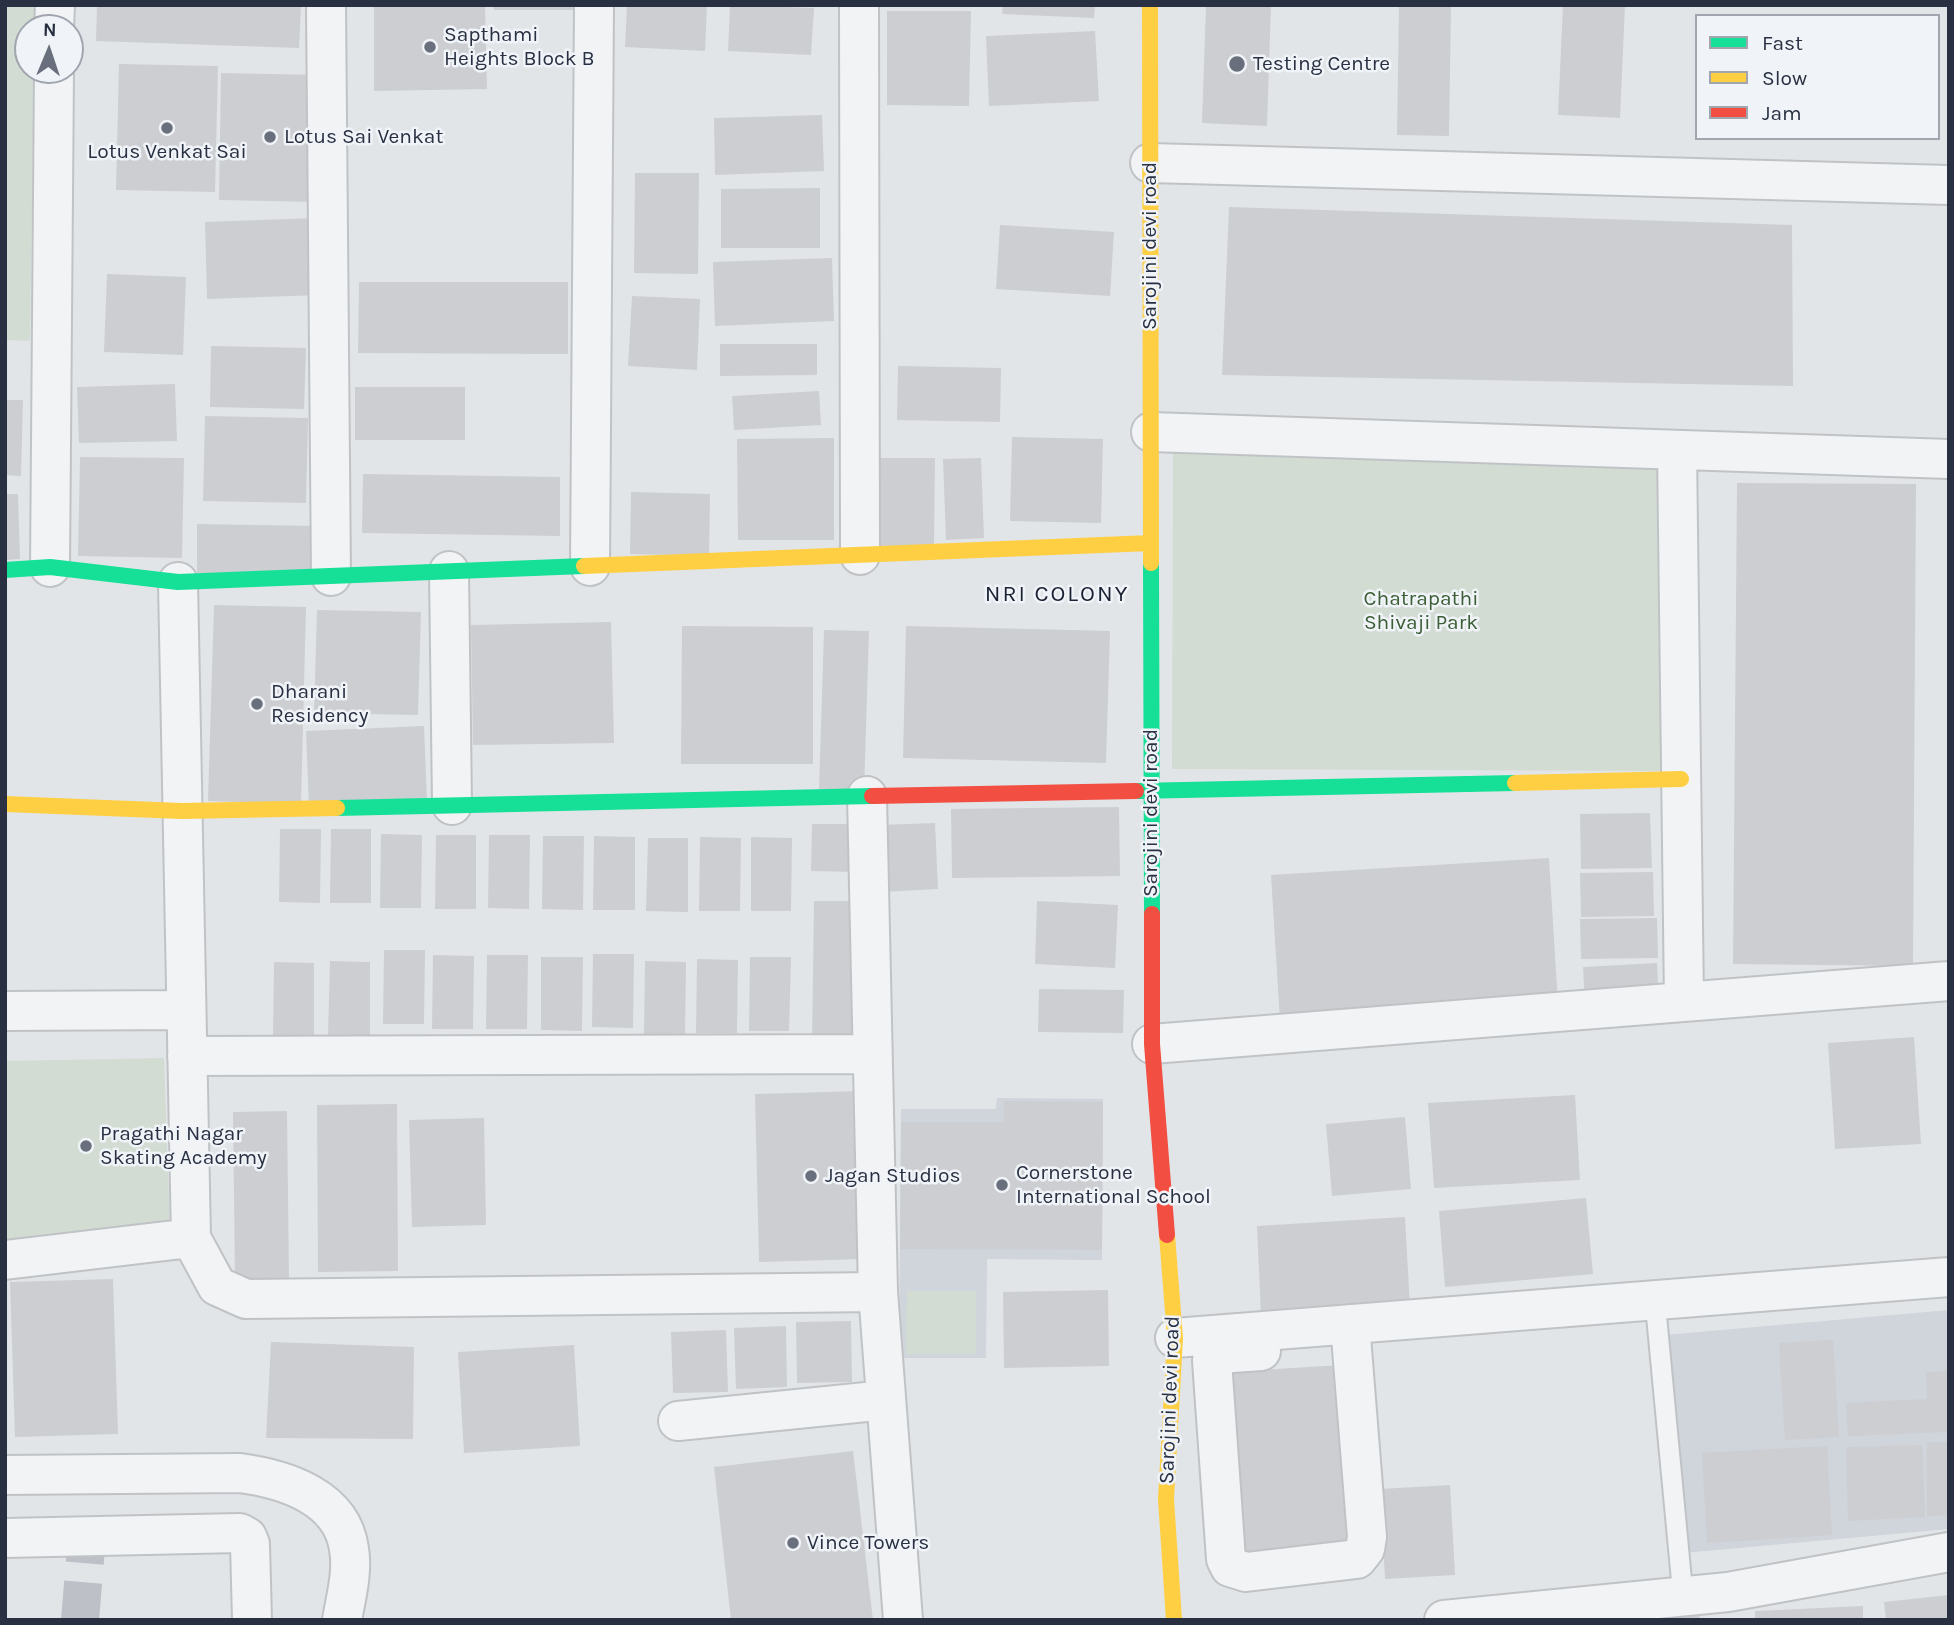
<!DOCTYPE html>
<html>
<head>
<meta charset="utf-8">
<style>
	body { margin:0 }
	#map { position:relative; width:1954px; height:1625px; overflow:hidden; background:#e2e5e8; font-family:Karla,sans-serif }
	canvas { display:block }
	.frame { position:absolute; inset:0; border:7px solid #283042; pointer-events:none }
	.legend { position:absolute; left:1695px; top:14px; width:245px; height:126px; box-sizing:border-box; background:#f0f3f7; border:2px solid #a0a5af; margin:0; padding:9px 12px; list-style:none; font-size:21px; color:#283042 }
	.legend li { display:flex; align-items:center; gap:14px; height:35px }
	.legend b { width:35px; border:2px solid #a0a5af }
	.north { position:absolute; left:14px; top:14px; width:70px; height:70px; box-sizing:border-box; background:#f0f3f7; border:2px solid #a0a5af; border-radius:50%; rotate:2deg; font-size:19px; font-weight:700; line-height:28px; text-align:center; color:#283042 }
	.north::after { content:''; display:block; margin:auto; width:24px; height:32px; background:#696f7c; clip-path:polygon(50% 0,100% 100%,50% 72%,0 100%) }
</style>
</head>
<body>
<div id="map">
<canvas width="1954" height="1625"></canvas>
<div class="frame"></div>
<ul class="legend">
<li><b style="height:9px;background:#16e098"></b>Fast</li>
<li><b style="height:9px;background:#ffcf43"></b>Slow</li>
<li><b style="height:9px;background:#f24e42"></b>Jam</li>
</ul>
<div class="north">N</div>
</div>
<script>
const ctx = document.querySelector('canvas').getContext('2d');
ctx.lineJoin = 'round';
function paint(path, color) { ctx.fillStyle = color; ctx.fill(path, 'evenodd'); }
function strokePath(path, color, width, dash) { ctx.strokeStyle = color; ctx.lineWidth = width; ctx.lineCap = dash ? 'butt' : 'round'; ctx.setLineDash(dash || []); ctx.stroke(path); }
function drawText(font, color, halo, rows, align = 'center') {
  ctx.font = font + ' Karla,sans-serif'; ctx.lineWidth = 5; ctx.setLineDash([]); ctx.textBaseline = 'middle'; ctx.strokeStyle = halo; ctx.fillStyle = color; for (const [text, x, y, turn = 0] of rows) {
    ctx.save(); ctx.translate(x, y); ctx.rotate((+turn || 0) * Math.PI / 180); ctx.textAlign = isNaN(turn) ? turn : align; if (halo) ctx.strokeText(text, 0, 0); ctx.fillText(text, 0, 0); ctx.restore();
  }
}
const built = new Path2D(`
	M997,1098L1103,1099L1102,1260L987,1259L986,1358H899L901,1109H996Z
	M1949,1310V1529L1672,1554L1653,1336Z`);
const green = new Path2D(`
	M5,5H35L34,28H28V70H34L30,341L5,340Z
	M1173,451L1670,453L1669,771L1172,769Z
	M164,1058L170,1230L5,1248V1061Z
	M907,1291H976V1354H906Z`);
const building = new Path2D(`
	M97,5H301L299,48L96,41Z
	M374,5H485L487,89L374,91Z
	M493,5H590V10H494Z
	M627,5H707L705,51L625,47Z
	M730,5L814,8L811,55L728,51Z
	M1003,5H1095L1094,18L1002,14Z
	M1206,5H1271L1267,126L1202,123Z
	M1399,5H1451L1449,136L1397,135Z
	M1563,5H1625L1620,118L1558,115Z
	M887,11H971L969,106L887,105Z
	M1095,31L1099,101L989,106L986,36Z
	M119,64L218,66L215,192L116,190Z
	M221,73L321,75L317,202L219,200Z
	M822,115L824,171L715,175L714,118Z
	M635,173H699L698,274L634,273Z
	M820,188V248H721V189Z
	M1229,207L1792,225L1793,386L1222,375Z
	M316,218L318,295L207,299L205,222Z
	M1000,225L1114,232L1110,296L996,289Z
	M832,258L834,321L715,326L713,262Z
	M107,274L186,277L183,355L104,352Z
	M359,282H568V354L358,353Z
	M632,296L700,299L697,370L628,366Z
	M720,344H817V375L720,376Z
	M211,346L306,348L304,409L210,407Z
	M898,366L1001,368L1000,422L897,420Z
	M175,384L177,441L79,443L77,387Z
	M355,387H465V440H355Z
	M819,391L821,425L734,430L732,396Z
	M5,400H23L21,476L5,475Z
	M205,416L308,418L306,503L203,501Z
	M1012,437L1103,439L1101,523L1010,521Z
	M834,438V540H738L737,439Z
	M80,457L184,458L182,558L78,556Z
	M876,458H935L934,546H875Z
	M981,458L984,538L946,540L943,459Z
	M363,474L560,477V536L362,533Z
	M1737,483L1916,484L1913,966L1733,964Z
	M631,492L710,494L709,556L630,554Z
	M5,494H18L20,559L5,560Z
	M197,524L317,526V575L197,573Z
	M214,605L306,607L301,804L208,801Z
	M317,610L421,612L418,715L314,713Z
	M611,622L614,743L473,745L471,625Z
	M682,626L813,627V764H681Z
	M906,626L1110,631L1106,763L903,758Z
	M824,630L869,631L864,791L819,789Z
	M424,726L427,802L309,807L306,731Z
	M1119,807L1120,876L952,878L951,809Z
	M1650,813L1652,868L1581,869L1580,814Z
	M935,823L938,889L882,892L879,825Z
	M812,824H858L857,872L811,871Z
	M280,829H321L320,903L279,902Z
	M331,829H371V903H330Z
	M381,834L422,835L421,908H380Z
	M436,835H476V909H435Z
	M489,835H530L529,909L488,908Z
	M543,836H584L583,910L542,909Z
	M594,836L635,837V910H593Z
	M700,837L741,838L740,911H699Z
	M751,837L792,838L791,911H751Z
	M648,838H688V912L646,911Z
	M1549,858L1558,1004L1280,1021L1271,875Z
	M1653,872L1654,916L1581,917L1580,873Z
	M814,901H853L852,1046H812Z
	M1037,901L1118,905L1115,968L1035,964Z
	M1657,918L1658,958L1581,959L1580,919Z
	M384,950H425L424,1024H383Z
	M593,954H634L633,1028L592,1027Z
	M433,955L474,956L473,1029H432Z
	M487,955H528L527,1029H486Z
	M541,957H583L582,1031L541,1030Z
	M750,957H791L789,1031H749Z
	M697,959L738,960L737,1033H696Z
	M330,961L370,962V1035H328Z
	M645,961L686,962L685,1035H644Z
	M274,962L314,963V1037L273,1036Z
	M1657,963L1659,1000L1585,1004L1583,967Z
	M1039,989L1124,990L1123,1033L1038,1032Z
	M1914,1037L1921,1144L1835,1149L1828,1043Z
	M862,1091L866,1259L759,1262L755,1094Z
	M1575,1095L1580,1180L1434,1188L1428,1103Z
	M1004,1101L1103,1102L1102,1250L900,1249L901,1122H1004Z
	M397,1104L398,1271L318,1272L317,1105Z
	M287,1111L289,1279H235L233,1112Z
	M1405,1117L1411,1189L1332,1196L1326,1124Z
	M484,1118L486,1225L412,1227L409,1120Z
	M1586,1198L1593,1274L1445,1287L1439,1211Z
	M1405,1217L1410,1307L1261,1316L1257,1226Z
	M113,1279L118,1434L15,1437L10,1282Z
	M1108,1290L1109,1366L1004,1368L1003,1292Z
	M851,1321L852,1382L797,1383L796,1322Z
	M786,1326L787,1387L736,1389L734,1328Z
	M726,1330L728,1392L673,1393L671,1332Z
	M1833,1340L1839,1437L1785,1440L1779,1343Z
	M271,1342L414,1347L413,1439L266,1438Z
	M574,1345L580,1446L464,1453L458,1352Z
	M1342,1365L1353,1548L1237,1554L1227,1372Z
	M1947,1371L1949,1432L1848,1436L1846,1403L1927,1399L1926,1372Z
	M1927,1442H1949V1515L1927,1516Z
	M1922,1445L1925,1517L1848,1521L1846,1447Z
	M1827,1446L1832,1535L1707,1543L1702,1453Z
	M853,1451L873,1620H731L714,1467Z
	M1450,1485L1455,1575L1385,1579L1380,1489Z
	M1949,1595V1620H1886L1884,1602Z
	M1863,1606V1620H1755V1611Z
	M1699,1612L1700,1620H1641Z`);
const streetTunnel = new Path2D(`
	M80,1620L87,1536`);
const lane = new Path2D(`
	M1655,1300L1683,1596`);
const street = new Path2D(`
	M326,5L331,576
	M859,5L860,555
	M54,28L55,5
	M1150,163L1949,185
	M1151,432L1949,459
	M1677,450L1684,1002
	M590,566L594,5
	M50,567L54,70
	M449,571L452,805
	M178,582L191,1238
	M867,796L878,1292L903,1620
	M5,1011L186,1010
	M1152,1044L1949,981
	M187,1056L872,1054
	M5,1260L191,1238L217,1286L246,1299L878,1292
	M1175,1338L1949,1277
	M1261,1351L1218,1354L1212,1361L1226,1559L1230,1567L1246,1572L1357,1559L1365,1549L1367,1537L1350,1324
	M678,1421L886,1400
	M5,1475L240,1473C285,1479 342,1497 349,1549C353,1572 346,1597 342,1620
	M5,1538L240,1533L247,1537L250,1544L252,1620
	M1444,1620L1728,1592L1949,1552`);
const fast = new Path2D(`
	M1151,563L1152,914
	M5,570L50,567L178,582L584,566
	M1136,791L1515,783
	M337,808L872,796`);
const slow = new Path2D(`
	M1150,5L1151,563
	M584,566L1151,543
	M1515,783L1681,779
	M5,804L182,811L337,808
	M1167,1235L1175,1338L1166,1499L1174,1620`);
const jam = new Path2D(`
	M872,796L1136,791
	M1152,914V1044L1167,1235`);
const markers = [
	[430,47,7,"#696f7c"],
	[1237,64,9,"#696f7c"],
	[167,128,7,"#696f7c"],
	[270,137,7,"#696f7c"],
	[257,704,7,"#696f7c"],
	[86,1146,7,"#696f7c"],
	[811,1176,7,"#696f7c"],
	[1002,1185,7,"#696f7c"],
	[793,1543,7,"#696f7c"]
];
const poiNames = [
	["Sapthami",444,35],
	["Heights Block B",444,59],
	["Testing Centre",1253,64],
	["Lotus Sai Venkat",284,137],
	["Lotus Venkat Sai",167,152,"center"],
	["Dharani",271,692],
	["Residency",271,716],
	["Pragathi Nagar",100,1134],
	["Skating Academy",100,1158],
	["Cornerstone",1016,1173],
	["International School",1016,1197],
	["Jagan Studios",825,1176],
	["Vince Towers",807,1543]
];
const streetNames = [
	["Sarojini devi road",1150,246,-90],
	["Sarojini devi road",1151,813,-90],
	["Sarojini devi road",1170,1400,-88]
];
const parkNames = [
	["Chatrapathi",1421,599],
	["Shivaji Park",1421,623]
];
const neighbourhoodNames = [
	["NRI COLONY",1057,594]
];
paint(built, '#d0d4db');
paint(green, '#d2dcd3');
paint(building, '#ccced2');
strokePath(streetTunnel, '#bdc1c7', 38, [38, 19]);
strokePath(lane, '#c0c3c6', 23);
strokePath(street, '#c0c3c6', 42);
strokePath(lane, '#f2f3f4', 19);
strokePath(street, '#f2f3f4', 38);
strokePath(fast, '#16e098', 16);
strokePath(slow, '#ffcf43', 16);
strokePath(jam, '#f24e42', 16);
for (const [x, y, r, color] of markers) { const dot = new Path2D(); dot.arc(x, y, r, 0, 2 * Math.PI); ctx.fillStyle = color; ctx.fill(dot); strokePath(dot, '#f0f3f7', 2.5); }
drawText('21px', '#283042', '#f0f3f7', poiNames, 'left');
drawText('21px', '#283042', '#f0f3f7', streetNames);
drawText('21px', '#3b5e35', '#f0f3f7', parkNames);
ctx.letterSpacing = '2px';
drawText('23px', '#1a2133', '#f0f3f7', neighbourhoodNames);
ctx.letterSpacing = '0px';
</script>
</body>
</html>
